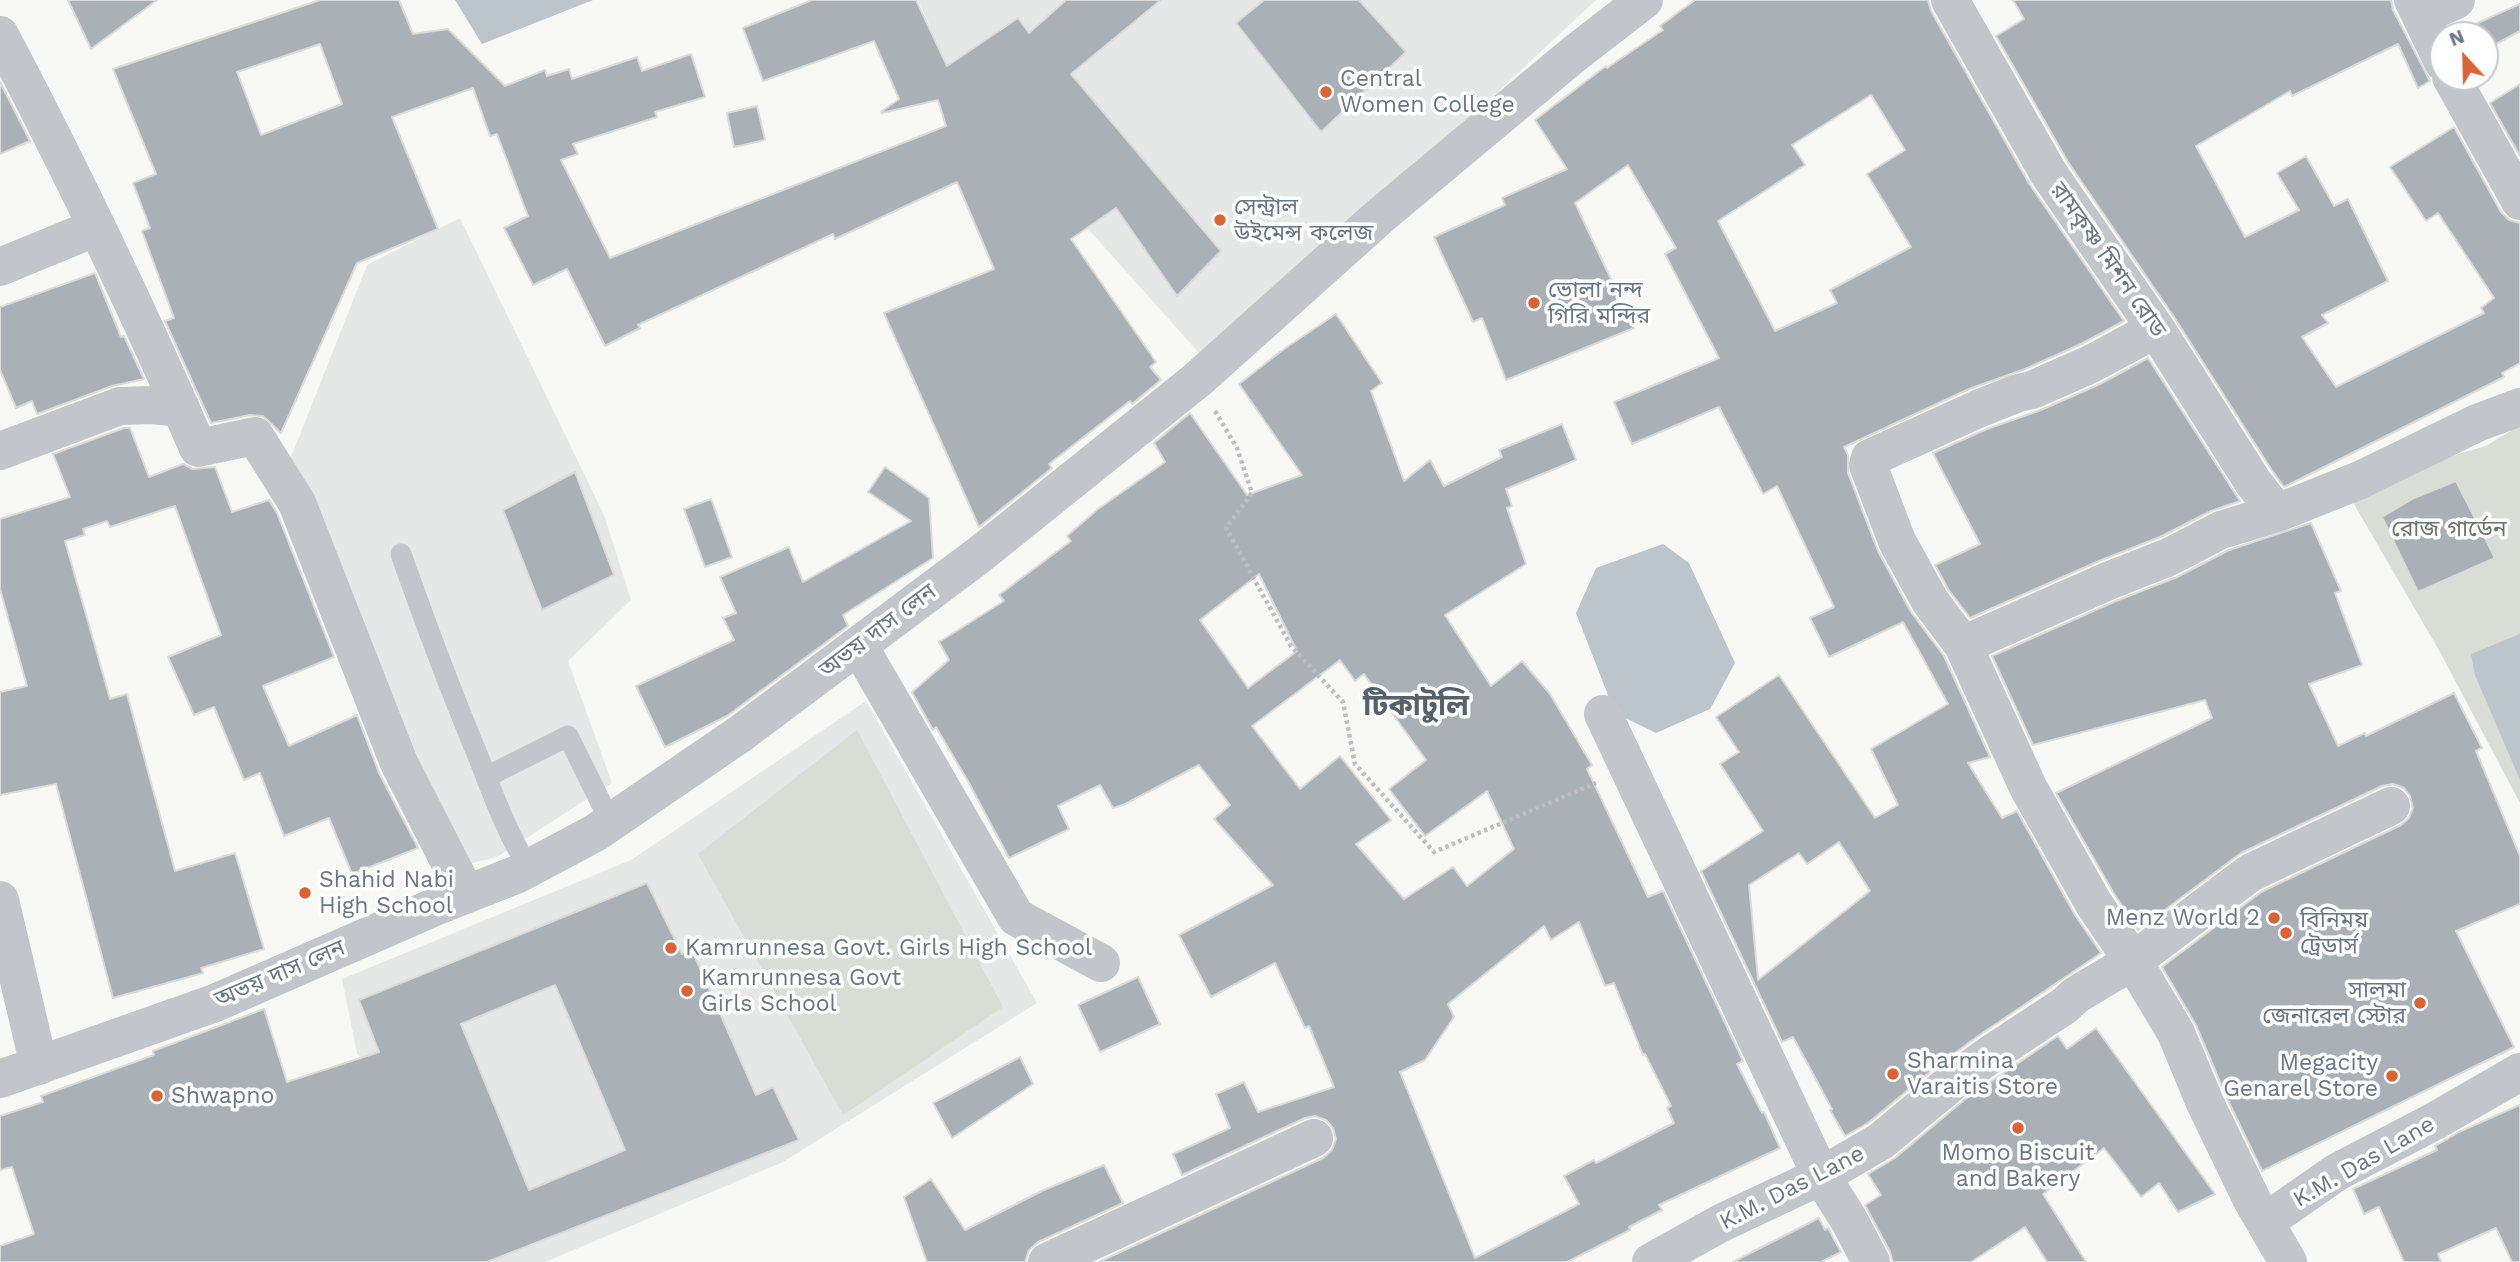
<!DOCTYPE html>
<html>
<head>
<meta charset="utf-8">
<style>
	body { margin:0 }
	#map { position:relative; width:2520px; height:1262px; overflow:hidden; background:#f8f8f6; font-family:"Work Sans",sans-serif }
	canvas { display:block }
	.north { position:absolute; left:2429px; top:21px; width:70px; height:70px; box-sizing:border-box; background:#fff; border:2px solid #c3c9ce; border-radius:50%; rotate:338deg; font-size:19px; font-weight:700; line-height:28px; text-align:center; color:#697785 }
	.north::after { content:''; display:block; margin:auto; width:24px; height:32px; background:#d76337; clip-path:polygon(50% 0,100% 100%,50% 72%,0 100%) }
</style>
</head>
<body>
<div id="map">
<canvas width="2520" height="1262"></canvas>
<div class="north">N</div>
</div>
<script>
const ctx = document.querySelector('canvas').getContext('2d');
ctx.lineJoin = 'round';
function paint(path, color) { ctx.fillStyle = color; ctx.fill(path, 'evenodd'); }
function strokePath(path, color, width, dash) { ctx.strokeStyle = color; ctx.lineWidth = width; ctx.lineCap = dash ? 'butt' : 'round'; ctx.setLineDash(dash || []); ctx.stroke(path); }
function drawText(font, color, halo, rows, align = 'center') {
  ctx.font = font + ' "Work Sans","Noto Sans Bengali",sans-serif'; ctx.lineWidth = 7; ctx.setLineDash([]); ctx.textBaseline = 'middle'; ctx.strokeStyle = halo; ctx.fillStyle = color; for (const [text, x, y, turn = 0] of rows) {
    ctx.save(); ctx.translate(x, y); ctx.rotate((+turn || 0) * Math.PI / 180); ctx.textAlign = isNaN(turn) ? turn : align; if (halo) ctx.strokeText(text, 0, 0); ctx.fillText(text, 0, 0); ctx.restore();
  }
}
const built = new Path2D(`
	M918,0H1596L1208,363L953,78Z
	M460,218L604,515L631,600L568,661L612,783L497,857L460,866L284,475L367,265Z
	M866,701L1037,1003L783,1162L545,1262H460L390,1100L357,1053L342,979L631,860Z`);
const green = new Path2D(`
	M2520,425V803L2440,652L2344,487L2486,446Z
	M857,730L1003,1007L843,1115L698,854Z`);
const water = new Path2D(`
	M455,0H593L482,44Z
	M1663,544L1689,563L1735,663L1710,709L1656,733L1615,713L1576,613L1596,568Z
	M2520,634V780L2475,675L2471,654Z`);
const building = new Path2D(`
	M68,0H157L91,49Z
	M320,0H399L413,34L448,29L505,86L545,70L547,76L569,69L572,79L637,57L642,71L691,54L705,97L655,112L657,117L573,144L578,154L561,160L610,258L946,126L938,100L882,113L881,112L899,99L874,41L763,81L743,28L812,0H916L947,66L1018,18L1029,33L1066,0H1161L1071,74L1221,251L1177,296L1116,208L1071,239L1156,362L1150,367L1161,380L1132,404L1130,401L1049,464L1052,468L979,527L884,313L994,269L957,182L835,239L833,234L638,325L640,328L605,346L567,269L533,285L504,228L528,216L497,134L490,136L473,88L392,117L438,229L357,263L281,433L263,416L250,415L211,423L165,321L174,318L142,231L150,228L133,183L156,174L113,69ZM320,44L342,104L261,135L237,72Z
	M1264,0H1359L1406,52L1321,132L1236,23Z
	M1695,0H1928L1931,11L2030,185L2124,321L2081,344L2025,369L1969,389L1844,447L1848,455V473L1878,551L1911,612L1944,656L1990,757L1968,763L2002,818L2017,811L2075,915L2101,953L1978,1036L1937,1066L1868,1123L1845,1136L1830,1110L1832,1109L1793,1037L1782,1042L1701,871L1763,831L1720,764L1739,752L1716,717L1779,675L1875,818L1898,805L1871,749L1948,704L1903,622L1829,657L1810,618L1834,607L1777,486L1763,494L1719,407L1632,444L1614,402L1719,358L1665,254L1676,248L1628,165L1575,203L1634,328L1506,380L1482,318L1473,322L1434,237L1505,205L1502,198L1567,169L1535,120L1606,66L1607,68L1663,30L1660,26ZM1871,95L1905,150L1867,174L1911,247L1830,290L1837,303L1775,331L1718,221L1805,165L1792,145ZM1839,842L1870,891L1758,980L1749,885L1799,853L1807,864Z
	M2013,0H2391L2393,10L2430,81L2418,88L2398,44L2292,96L2290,91L2196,146L2245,237L2299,210L2277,173L2306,156L2334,206L2348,199L2388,281L2322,315L2328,323L2302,337L2336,387L2484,313L2481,308L2494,298L2438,213L2426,221L2390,167L2454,127L2501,212L2509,220L2520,223V363L2502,373L2504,377L2284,487L2271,469L2174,317L2068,162L1996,36L2024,19Z
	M2520,4V31L2485,50V35H2454L2450,26L2454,25L2458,32Z
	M0,82L30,141L0,154Z
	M2520,84V156L2490,103Z
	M757,106L765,140L734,147L727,113Z
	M95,273L121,337L124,336L144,379L112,386L37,414L32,401L16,408L0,370V307Z
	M1336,314L1382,383L1371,391L1404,481L1430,460L1444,486L1502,457L1499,450L1562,424L1576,460L1506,489L1512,506L1507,508L1526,564L1445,615L1491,686L1522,661L1550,694L1592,765L1587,769L1648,897L1663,891L1743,1061L1737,1064L1762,1113L1764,1112L1780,1148L1659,1205L1662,1210L1629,1227L1630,1230L1567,1262H1099L1323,1158L1332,1150L1336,1139L1333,1128L1326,1120L1315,1116L1305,1118L1182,1175L1173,1154L1230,1128L1216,1094L1244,1082L1258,1112L1334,1087L1309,1026L1305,1028L1275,963L1211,997L1179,935L1273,885L1214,819L1230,805L1199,765L1123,805L1113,808L1100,785L1058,806L1069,829L1009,858L969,783L936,727L933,730L912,692L949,660L939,642L1004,601L999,595L1071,541L1067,536L1098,509L1165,462L1154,443L1190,413L1247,495L1302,475L1239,384L1284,349ZM1259,574L1297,651L1248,688L1200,620ZM1340,660L1355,681L1364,674L1426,760L1389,789L1425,836L1487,791L1514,849L1467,886L1453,867L1404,899L1356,844L1391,820L1340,756L1300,789L1252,726ZM1579,922L1605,986L1614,983L1643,1055L1645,1054L1671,1106L1667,1108L1674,1123L1596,1163L1594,1160L1564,1176L1579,1204L1475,1258L1400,1072L1425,1060L1454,1017L1448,1004L1544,926L1551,940Z
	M2148,358L2240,501L2211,511L2160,537L2099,561L1970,618L1948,589L1935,565L1980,544L1933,453L1987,429L2041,410L2100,384Z
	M124,428H130L149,477L183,464L193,469L215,467L232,512L269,500L277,513L334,657L263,686L289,746L357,715L379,773L418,848L352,874L329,818L284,836L260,773L244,780L214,707L194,715L168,657L221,635L175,506L110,527L107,521L83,529L85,535L65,541L110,699L127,694L175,871L235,853L264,949L201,968L203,973L113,998L56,784L0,795V692L27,686L0,589V519L70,497L53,454Z
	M885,467L929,498L933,558L843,615L848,626L727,716L665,747L636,686L734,640L723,618L736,613L720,577L789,547L803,582L911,521L868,492Z
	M575,472L614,575L542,610L503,510Z
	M2456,481L2495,558L2418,592L2382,517L2414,498Z
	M711,499L732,557L705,567L684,509Z
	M2311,523L2341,591L2335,593L2362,665L2309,684L2338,746L2365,733L2366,736L2454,693L2482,748L2476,751L2520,856V904L2456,931L2514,1047L2262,1171L2225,1094L2196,1025L2162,967L2261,892L2401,825L2409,818L2413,808L2410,796L2404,788L2393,784L2382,786L2241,853L2138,930L2113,892L2056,793L2212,718L2205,700L2033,745L1992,656L2116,601L2177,577L2229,550Z
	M647,883L682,954L692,950L756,1095L773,1087L799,1140L487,1262H0V1246L34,1234L12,1167L0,1170V1116L43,1102L41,1096L154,1055L153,1051L264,1009L287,1082L379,1052L359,1000ZM555,985L625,1150L529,1190L461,1024Z
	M1138,977L1160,1024L1100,1052L1078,1005Z
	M2096,1028L2215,1194L2178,1212L2159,1183L2141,1197L2104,1148L2043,1194L2086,1262H2047L2025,1227L1971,1262H1893L1890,1252L1865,1205L1881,1195L1868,1174L1895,1158L1964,1100L2058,1036L2067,1049Z
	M1020,1057L1033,1084L952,1138L933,1103Z
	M2520,1105V1262H2512L2496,1228L2438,1254L2441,1262H2404L2379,1207L2364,1214L2353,1189L2437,1150L2435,1146L2459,1132Z
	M1104,1165L1123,1203L1038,1242L1029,1250L1025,1262H927L904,1197L931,1179L965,1230L1044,1190Z
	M1819,1218L1825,1230L1828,1228L1841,1252L1821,1262H1733Z`);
const path = new Path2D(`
	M1215,411L1237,448L1252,493L1226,528L1291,646L1343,702L1355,764L1434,852L1596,783`);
const lane = new Path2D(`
	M401,554C425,622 450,689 478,756C493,794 507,834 529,868
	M486,777L568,736L611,823`);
const street = new Path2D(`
	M1950,0L2049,174L2156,329L2253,482L2277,513
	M2413,0L2443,62
	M2422,15L2456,0
	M0,35C71,170 137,307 198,448L255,436L297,503L399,763L466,894
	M2451,77L2520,201
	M0,267L97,227
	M0,451L120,406L151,405L181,408
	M1963,645L1930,601L1897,541L1868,465L1870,458L1978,409L2018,393L2032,390L2091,364L2156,329
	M859,646L1016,917L1101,963
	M1603,714L1821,1176L1849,1220L1871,1262
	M0,900L39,1066
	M0,1079L215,1003L437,906L518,874L595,833L740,734L979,555L1197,380L1380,216L1573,55L1644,0
	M2265,1222L2337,1172L2433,1122L2520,1072
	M1047,1262L1314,1138
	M1651,1262L1721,1223L1821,1176L1881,1141L1951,1083L1991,1054L2064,1006L2076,995L2133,961L2250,873L2391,806
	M2288,1262L2252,1200L2205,1103L2176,1033L2133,961L2094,904L2028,787L1963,645L2108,581L2169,557L2221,530L2277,513L2360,480L2477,423L2520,407`);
const markers = [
	[1326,92,7,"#d76337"],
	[1220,220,7,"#d76337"],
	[1534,303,7,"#d76337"],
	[305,893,7,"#d76337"],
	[2274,918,7,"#d76337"],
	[2286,933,7,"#d76337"],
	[671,948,7,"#d76337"],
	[687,991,7,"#d76337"],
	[2420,1003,7,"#d76337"],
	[1893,1074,7,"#d76337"],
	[2392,1076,7,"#d76337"],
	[157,1096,7,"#d76337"],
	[2018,1128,7,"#d76337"]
];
const poiNames = [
	["Central",1340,79],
	["Women College",1340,105],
	["সেন্ট্রাল",1234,207],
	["উইমেন্স কলেজ",1234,233],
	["ভোলা নন্দ",1548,290],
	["গিরি মন্দির",1548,316],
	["Shahid Nabi",319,880],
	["High School",319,906],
	["Menz World 2",2260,918,"right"],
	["বিনিময়",2300,920],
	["ট্রেডার্স",2300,946],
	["Kamrunnesa Govt. Girls High School",685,948],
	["Kamrunnesa Govt",701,978],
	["Girls School",701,1004],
	["সালমা",2406,990,"right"],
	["জেনারেল স্টোর",2406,1016,"right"],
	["Sharmina",1907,1061],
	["Varaitis Store",1907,1087],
	["Megacity",2378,1063,"right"],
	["Genarel Store",2378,1089,"right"],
	["Shwapno",171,1096],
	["Momo Biscuit",2018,1153,"center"],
	["and Bakery",2018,1179,"center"]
];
const streetNames = [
	["রামকৃষ্ণ মিশন রোড",2108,260,55],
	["অভয় দাস লেন",878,631,-37],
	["অভয় দাস লেন",280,974,-23],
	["K.M. Das Lane",2364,1162,-30],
	["K.M. Das Lane",1792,1188,-27]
];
const parkNames = [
	["রোজ গার্ডেন",2449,529]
];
const districtNames = [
	["টিকাটুলি",1416,706]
];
paint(built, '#e6e7e7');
paint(green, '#d8ddd5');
paint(water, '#bcc5cb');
paint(building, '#a9b0b6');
strokePath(building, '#dadad8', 2);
strokePath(path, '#bcbec1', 4.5, [3.5, 3.5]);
strokePath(lane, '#c2c5c9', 21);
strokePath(street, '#c2c5c9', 38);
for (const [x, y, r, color] of markers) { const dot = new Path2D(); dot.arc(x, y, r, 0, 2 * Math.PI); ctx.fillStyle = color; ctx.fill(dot); strokePath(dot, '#fff', 2.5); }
drawText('23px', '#697785', '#fff', poiNames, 'left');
drawText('23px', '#697785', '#fff', streetNames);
drawText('23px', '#667764', '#fff', parkNames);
drawText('bold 30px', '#57616a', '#fff', districtNames);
</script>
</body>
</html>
